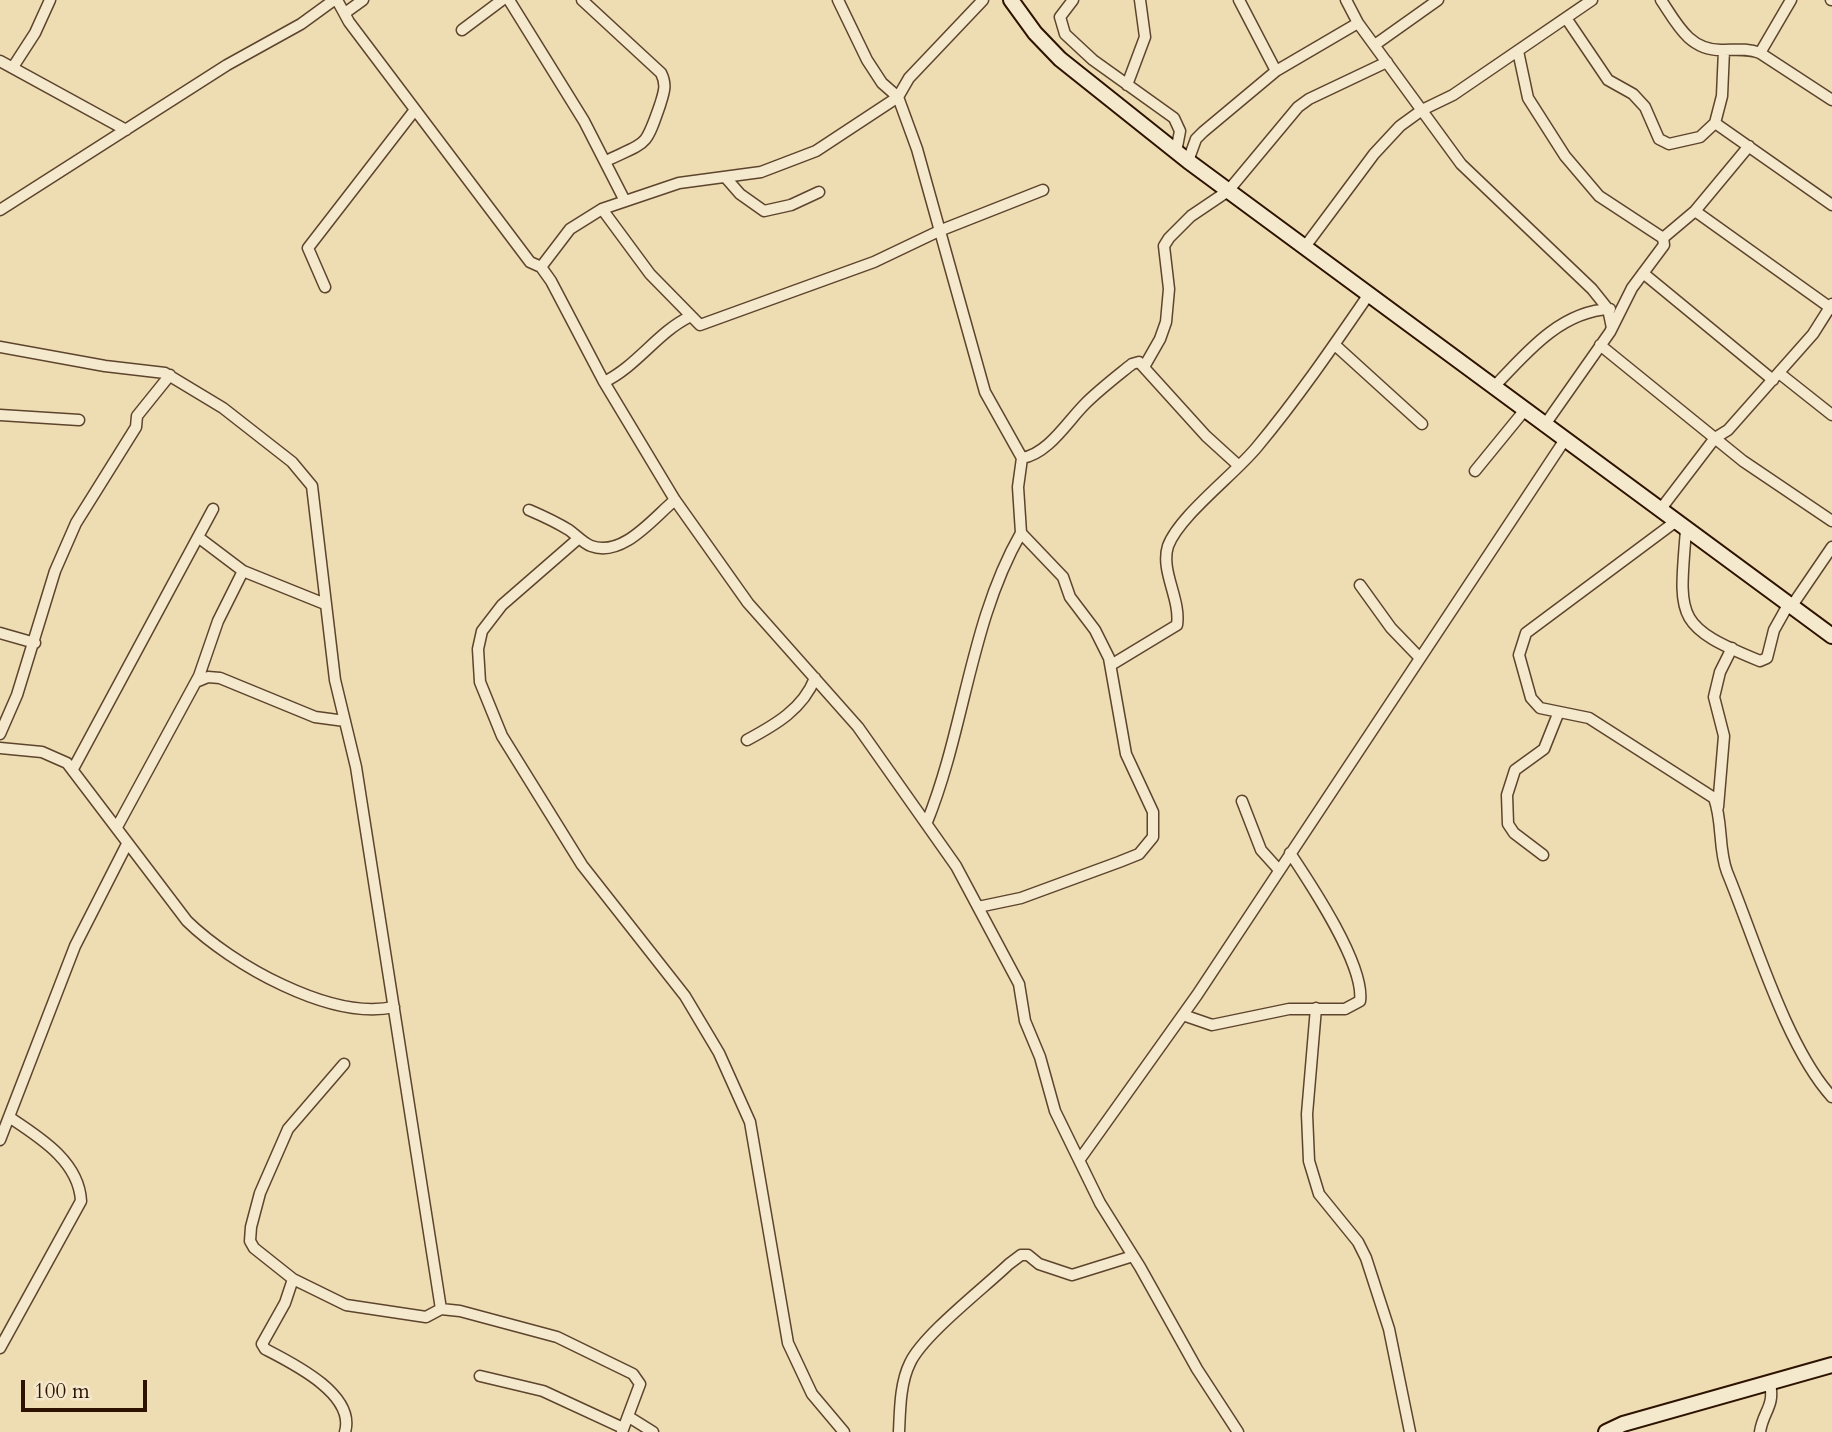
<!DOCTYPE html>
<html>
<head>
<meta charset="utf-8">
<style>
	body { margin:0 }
	#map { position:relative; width:1832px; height:1432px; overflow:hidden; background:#eedcb2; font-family:Cardo,serif }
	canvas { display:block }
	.scale { position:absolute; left:21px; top:1380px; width:126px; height:32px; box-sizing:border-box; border:4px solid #2d1200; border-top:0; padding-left:9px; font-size:21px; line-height:24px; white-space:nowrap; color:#2d1200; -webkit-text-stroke:5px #f4e8cd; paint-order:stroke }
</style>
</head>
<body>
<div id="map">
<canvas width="1832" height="1432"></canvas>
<div class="scale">100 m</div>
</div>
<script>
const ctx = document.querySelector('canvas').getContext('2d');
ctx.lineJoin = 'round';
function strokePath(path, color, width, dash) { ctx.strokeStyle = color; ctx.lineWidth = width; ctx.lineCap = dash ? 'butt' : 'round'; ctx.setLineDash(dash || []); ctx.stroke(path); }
const street = new Path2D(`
	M337,0L349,22L530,262L541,267L551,281L604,382L675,500L748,603L858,727L956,866L1019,984L1025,1021L1040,1057L1055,1111L1100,1203L1140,1267L1197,1369L1238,1432
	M509,0L584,121L625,201
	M582,0L661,73C667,85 664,92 660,105C645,148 648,141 606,161
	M838,0L867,60L882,83L898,97L917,149L985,392L1022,458L1018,487L1021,533L1063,577L1070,597L1095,630L1109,658L1126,754L1153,812V837L1139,854L1119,862L1021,898L978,907
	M1073,0L1060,17L1065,34L1093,60L1174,118L1180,131L1176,152
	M1239,0L1276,71
	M1346,0L1358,23L1461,164L1592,289L1608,309L1612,328
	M1661,0C1677,24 1689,50 1721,50C1735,50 1747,48 1760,53L1832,100
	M1831,0H1832
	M345,13L363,0
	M1566,18L1608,80L1633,94L1645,107L1659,139L1669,144L1700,137L1715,123L1722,96L1724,50
	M462,30L502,0
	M1376,44L1438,0
	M1518,51L1528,98L1565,156L1599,196L1663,238
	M1760,53L1791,0
	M0,61L126,130
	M13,67L35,33L50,0
	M1127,85L1145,37L1140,0
	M1715,123L1832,205
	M1188,161L1196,139L1203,132L1276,71L1358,23
	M726,178L740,194L764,211L791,205L819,192
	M602,209L650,274L700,325L874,262L939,231L1043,190
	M0,210L227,65L301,24L334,0
	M1695,211L1832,309
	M1304,248L1374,154L1400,126L1422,110L1453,95L1592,0
	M541,267L570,229L602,209L679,183L761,172L816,151L898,97L909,78L983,0
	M1643,273L1773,380
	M325,287L308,248L414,111
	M1335,345L1422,424
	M1600,345L1743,461L1832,521
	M0,347L105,366L165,373L223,408L292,462L312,486L335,680L356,767L441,1309
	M1144,367L1160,339L1166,322L1169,289L1164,246L1169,238L1191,216L1228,191L1298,107L1309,99L1387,62
	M1779,373L1832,415
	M604,382C637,366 657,333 689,317
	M1493,388C1525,354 1560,311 1610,309
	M0,415L79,420
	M1544,426L1610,332L1632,288L1664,245L1663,238L1695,211L1749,146
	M1022,458C1048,454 1067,422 1085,404C1099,390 1116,377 1132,364L1139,362L1206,436L1239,466
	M1475,471L1524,411
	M529,510C543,516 556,522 569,530C576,535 583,543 591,546C623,558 654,517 675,500
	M1660,510L1715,438L1728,430L1813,334L1832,304
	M1675,522L1526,633L1519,655L1531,698L1540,708L1589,718L1714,798C1723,822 1718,848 1727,872C1754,937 1786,1047 1832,1097
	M1686,530C1679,618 1674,626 1760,661L1767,658L1774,630L1788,605
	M198,537L243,571
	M579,538L502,605L482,631L478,649L480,682L502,736L582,865L685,996L719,1053L750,1122L788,1343L812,1394L844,1432
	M1360,585L1391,628L1418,656
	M1791,607L1832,547
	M0,633L35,643
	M1111,665L1177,625C1181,599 1160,571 1168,546C1179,516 1235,474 1257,447C1297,399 1332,348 1367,297
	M196,682L208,677L220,678L315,717L345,721
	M0,734L17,695L55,571L76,523L136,427L137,416L170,375
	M747,740C775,725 803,709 815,678
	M0,748L42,752L67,763L187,921C231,964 331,1021 394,1007
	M73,769L213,509
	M1242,801L1261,850L1279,870
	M1718,807L1724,736L1714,697L1720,672L1732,648
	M927,822C965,728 970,622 1021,533
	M117,827L199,676L218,621L243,571L325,604
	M1543,855L1514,833L1508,824L1507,795L1515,770L1544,749L1558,714
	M1316,1008L1307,1114L1309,1161L1319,1194L1358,1242L1366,1258L1389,1329L1410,1432
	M1183,1015L1212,1025L1289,1009H1345L1360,1001C1365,965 1310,883 1290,853
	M344,1064L288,1129L260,1193L251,1227L250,1241L254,1248L293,1279L346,1305L426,1317L441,1309L460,1311L557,1337L633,1374L640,1384L622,1432
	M0,1140L75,946L127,844
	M1080,1159L1197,995L1564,441
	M293,1279L285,1303L262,1344L265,1349C292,1363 356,1394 345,1432
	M0,1348L81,1201C79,1161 39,1137 9,1117
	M480,1376L543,1391L623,1428
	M629,1417L653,1432
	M899,1432C900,1410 900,1383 910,1363C923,1335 984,1288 1009,1264L1021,1255H1028L1039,1264L1072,1275L1133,1256
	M1760,1432C1763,1411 1775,1407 1770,1383`);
const secondary = new Path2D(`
	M1011,0L1035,33L1060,59L1188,161L1832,636
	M1606,1432L1623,1424L1832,1365`);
strokePath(street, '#5d442c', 13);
strokePath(secondary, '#2d1200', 18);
strokePath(street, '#f4e8cd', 10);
strokePath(secondary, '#f4e8cd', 14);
</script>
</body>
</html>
